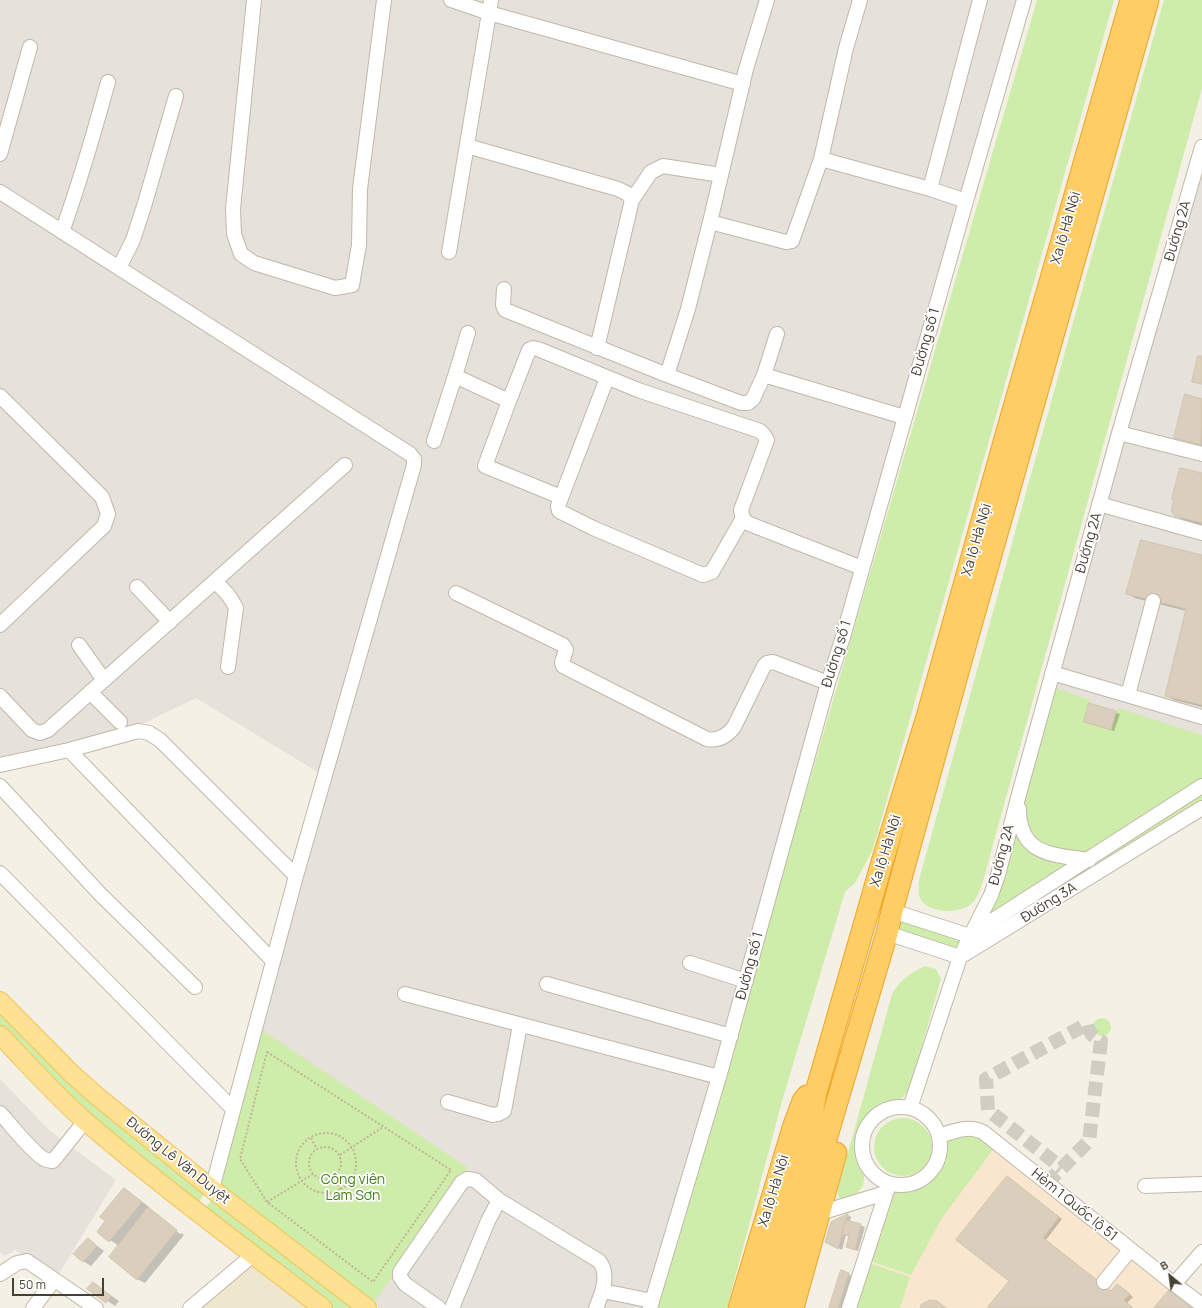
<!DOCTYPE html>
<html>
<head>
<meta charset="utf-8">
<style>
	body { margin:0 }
	#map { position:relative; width:1202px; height:1308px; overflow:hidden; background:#f4f0e5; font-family:Manrope,sans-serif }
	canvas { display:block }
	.north { position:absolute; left:1150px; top:1256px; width:40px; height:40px; -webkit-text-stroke:3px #fff; paint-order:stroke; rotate:331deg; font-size:11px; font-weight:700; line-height:16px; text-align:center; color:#474034 }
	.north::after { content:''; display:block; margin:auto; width:14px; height:18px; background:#474034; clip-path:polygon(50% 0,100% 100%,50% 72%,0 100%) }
	.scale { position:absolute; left:12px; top:1278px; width:92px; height:18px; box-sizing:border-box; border:2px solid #474034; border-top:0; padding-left:5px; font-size:12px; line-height:14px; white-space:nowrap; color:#474034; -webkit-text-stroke:3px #fff; paint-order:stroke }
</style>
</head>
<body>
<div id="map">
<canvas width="1202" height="1308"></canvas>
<div class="north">B</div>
<div class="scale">50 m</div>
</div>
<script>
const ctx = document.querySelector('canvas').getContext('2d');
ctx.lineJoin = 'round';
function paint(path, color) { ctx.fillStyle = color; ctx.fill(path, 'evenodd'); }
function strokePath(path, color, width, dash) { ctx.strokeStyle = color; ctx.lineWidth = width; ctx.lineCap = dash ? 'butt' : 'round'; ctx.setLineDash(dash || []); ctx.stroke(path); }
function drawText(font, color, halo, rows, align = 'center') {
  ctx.font = font + ' Manrope,sans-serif'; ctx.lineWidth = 3.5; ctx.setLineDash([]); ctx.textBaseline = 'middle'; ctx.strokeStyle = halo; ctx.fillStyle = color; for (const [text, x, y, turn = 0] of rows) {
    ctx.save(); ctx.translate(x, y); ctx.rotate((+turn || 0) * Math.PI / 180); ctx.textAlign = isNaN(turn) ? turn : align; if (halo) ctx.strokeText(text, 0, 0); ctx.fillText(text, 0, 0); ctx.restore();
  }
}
const commercial = new Path2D(`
	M974,1133L1199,1308H854L891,1189L901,1190L914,1188L928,1180L936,1173L942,1161L945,1147L944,1139Z`);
const industrial = new Path2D(`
	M0,0H1020L742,976L646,1308H379L373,1304L259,1028L329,779L196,698L138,726L0,761Z
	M1202,172V816L1114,871L1098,846L1023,805L1127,432Z
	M0,1079L50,1131L116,1180L57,1277L15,1250L5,1256L0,1252Z`);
const education = new Path2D(`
	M251,1263L311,1308H198Z`);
const green = new Path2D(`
	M1037,0H1114L873,849L855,883L845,892L782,1101L727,1308H656Z
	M1164,0H1202V88L992,848C988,862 982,891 974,901C963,915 926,915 919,896C918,891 919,885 919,880L1074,319Z
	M1055,688L1090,700L1084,722L1111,730L1118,708L1202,735V778L1084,855L1057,852L1031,838L1023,805Z
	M1202,795V800L1107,859L1105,857Z
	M1017,829L1073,862L988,915L998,897Z
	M897,920L963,941L960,949L895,928Z
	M925,966L936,969L941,979L912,1081L905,1095L897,1102L882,1106L870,1114L860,1127L857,1141L858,1157L864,1170V1179L863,1186L855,1196L842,1200L838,1196V1189L892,994C900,980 910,973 925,966Z
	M0,1011L205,1192L198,1204L90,1116L60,1088L0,1025Z
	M1093 1027a9 9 0 1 1 18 0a9 9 0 1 1-18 0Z
	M259,1028L468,1168L373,1304L217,1185Z
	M874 1147a29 29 0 1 1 58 0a29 29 0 1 1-58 0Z
	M974,1133L995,1147L942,1218L911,1275L870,1261L891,1189C899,1190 906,1190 913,1188C934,1183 947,1159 944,1139Z
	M212,1198L356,1308H334L205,1209Z
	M869,1263L910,1277L900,1308H854Z`);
const shadow = new Path2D(`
	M1186,395L1202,400V446L1181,440L1175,437Z
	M1202,474V525L1184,520L1175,515V500Z
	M1202,556V707L1174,700L1166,695L1187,611L1135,598L1128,593Z
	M1090,704L1120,714L1114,731L1088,723Z
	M1010,1179L1062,1219L1046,1240L1111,1292L1121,1287L1133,1297L1127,1303L1133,1308H989L1010,1281Z
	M125,1189L132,1194L149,1207L148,1209L180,1234L181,1233L184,1235L145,1283L137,1279L119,1246L98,1232L107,1221Z
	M848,1215L851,1217L850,1222L865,1227L858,1251L847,1247L850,1236L846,1235L842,1250L826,1241L832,1223Z
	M88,1239L104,1251L91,1266L83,1261Z
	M848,1274L852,1276L842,1308H830Z
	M93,1283L119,1301L115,1306L89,1288Z`);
const building = new Path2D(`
	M1198,356H1202V384L1192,382Z
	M1185,394L1202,399L1201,445L1174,438Z
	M1180,468L1202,473V523L1175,516L1171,511L1174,500L1172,499Z
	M1141,540L1202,555V705L1165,696L1186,609L1126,594Z
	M1089,703L1116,711L1111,730L1084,722Z
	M1007,1176L1059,1217L1043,1238L1111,1291L1117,1284L1130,1294L1124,1300L1133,1308H987L1009,1281L956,1240Z
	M124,1188L142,1202L109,1242L97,1232L105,1221L100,1217Z
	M148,1207L177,1230L137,1280L109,1257Z
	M848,1214L846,1220L838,1249L825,1242L831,1222Z
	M846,1220L861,1224L855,1250L846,1247L849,1236L842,1234Z
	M88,1238L97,1246L83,1262L73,1254Z
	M841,1270L849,1273L838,1308H829Z
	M93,1282L111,1296L106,1303L87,1289Z
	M1171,1288L1199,1308H1154Z
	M930,1300L937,1301L946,1308H920L921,1305Z`);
const minorTunnel = new Path2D(`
	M1047,1183L1089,1141L1101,1041C1093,1037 1089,1033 1087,1024L986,1079L988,1110L1062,1168`);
const path = new Path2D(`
	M267,1052L451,1170L373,1282L267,1202L240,1159Z
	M296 1163a30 30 0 1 1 60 0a30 30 0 1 1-60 0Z
	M311,1138L317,1149
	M309 1163a16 16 0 1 1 32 0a16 16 0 1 1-32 0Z
	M340,1155L383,1127
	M334,1177L340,1189
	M267,1202L313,1174`);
const minor = new Path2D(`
	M254,0L233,209L234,234L241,254L254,263L335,288L352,285L359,245L360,189L384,0
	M451,0L489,13L491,0
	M467,146L618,189L628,194L632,200L597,348
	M0,154L30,47
	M821,159L846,48L860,0
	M930,189L980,0
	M0,192L410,454L414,459V465L296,876L212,1189
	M632,200L651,172L663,166L721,175
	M710,222L746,69L767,0
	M62,232C80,182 94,133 108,82
	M449,252L489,13L743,84
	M119,268L133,240L145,203L176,96
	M504,289L503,305L505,310L667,375L688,309L710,222L786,242L792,241L821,159L930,189L966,201
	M667,375L741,403H748L753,399L764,375L777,334
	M764,375L904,417
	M455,376L468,333
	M607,378L558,506L559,511L593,528L703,575L712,572L743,518
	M0,396L102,497L108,514L104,526L0,625
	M1119,433L1202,454
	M434,441L455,376L509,401
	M561,497L485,466L509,401L529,350L533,348L538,349L638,390L760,431L764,435L767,440L741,510L743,518L747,523L862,568
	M1099,504L1202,533
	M215,582C225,590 231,597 236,608L228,667
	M137,587L170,622
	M456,593L563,645L566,650L562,662L563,666L707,739C718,741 727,736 734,727L764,666L767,663L773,662L828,683
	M79,645L104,680
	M1052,673L1202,717
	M90,692L120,722
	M1128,695L1153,601
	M0,696L32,730L40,733L48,730L345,465
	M69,750L273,961
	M0,765L69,750L138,731L149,733L160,740L296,876
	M0,786L100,894L195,987
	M1019,809C1019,855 1053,855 1089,860
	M0,873L233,1109
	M892,911L970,936
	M887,933L960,957L1202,808
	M970,935L1202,786
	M690,963L746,981
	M547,984L731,1036
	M405,994L719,1077
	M448,1102L493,1115L498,1114L504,1111L520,1025
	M862 1146a39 39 0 1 1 78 0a39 39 0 1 1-78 0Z
	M910,1108L960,957L991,895L998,875L1019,794L1119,433L1202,147
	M0,1113C10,1124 32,1152 44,1159C47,1160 50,1161 53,1161L85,1121
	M939,1136C954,1131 968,1125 983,1132L1174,1284L1202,1305
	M1145,1186L1202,1184
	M820,1213L885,1193
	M0,1274L17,1263L27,1261L96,1308
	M1104,1282L1130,1250
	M1174,1284L1202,1252
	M603,1291L652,1301
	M33,1308L54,1280
	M190,1308L253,1255
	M439,1308L405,1284L400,1277V1272L462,1182L467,1179L475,1180L499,1200L599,1261C610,1274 602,1294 596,1308
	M452,1308L488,1221L499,1200
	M650,1308L719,1077L828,683L843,637L966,201L1024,0
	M849,1308L889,1184`);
const major = new Path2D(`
	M0,1001L72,1074L98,1097L212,1189L367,1308
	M0,1035C28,1064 55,1095 85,1121C162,1187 243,1247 323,1308`);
const highway = new Path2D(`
	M739,1308L793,1128L803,1101L807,1096
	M758,1308L808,1136L816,1092L883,859L927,717L1006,435L1131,0
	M774,1308L796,1235L824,1146L887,933L892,911L966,643L1148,0
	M793,1308L836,1153`);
const streetNames = [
	["Xa lộ Hà Nội",1066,228,-74],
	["Đường 2A",1178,231,-74],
	["Đường số 1",926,342,-74],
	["Xa lộ Hà Nội",977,540,-74],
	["Đường 2A",1089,543,-74],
	["Đường số 1",837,654,-73],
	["Xa lộ Hà Nội",886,851,-73],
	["Đường 2A",1002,855,-75],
	["Đường 3A",1049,903,-32],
	["Đường số 1",750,966,-75],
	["Đường Lê Văn Duyệt",178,1161,39],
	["Xa lộ Hà Nội",774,1191,-73],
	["Hẻm 1 Quốc lộ 51",1074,1205,39]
];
const parkNames = [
	["Công viên",353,1180],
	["Lam Sơn",353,1196]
];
paint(commercial, '#f8e7ce');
paint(industrial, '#e6e1da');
paint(education, '#efe6ce');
paint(green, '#ceedaa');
paint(shadow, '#0003');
paint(building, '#dacfbc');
strokePath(building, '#d3c4ac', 1);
strokePath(minorTunnel, '#d1cdc2', 14, [14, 7]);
strokePath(minor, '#c1b8a7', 16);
strokePath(major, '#efc358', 20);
strokePath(highway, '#eda527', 23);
strokePath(path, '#c4b497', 2, [2, 2]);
strokePath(minor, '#fff', 14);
strokePath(major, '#ffe193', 18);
strokePath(highway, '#ffcd65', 21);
drawText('14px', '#474034', '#fff', streetNames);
drawText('14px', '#447f21', '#fff', parkNames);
</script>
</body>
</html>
